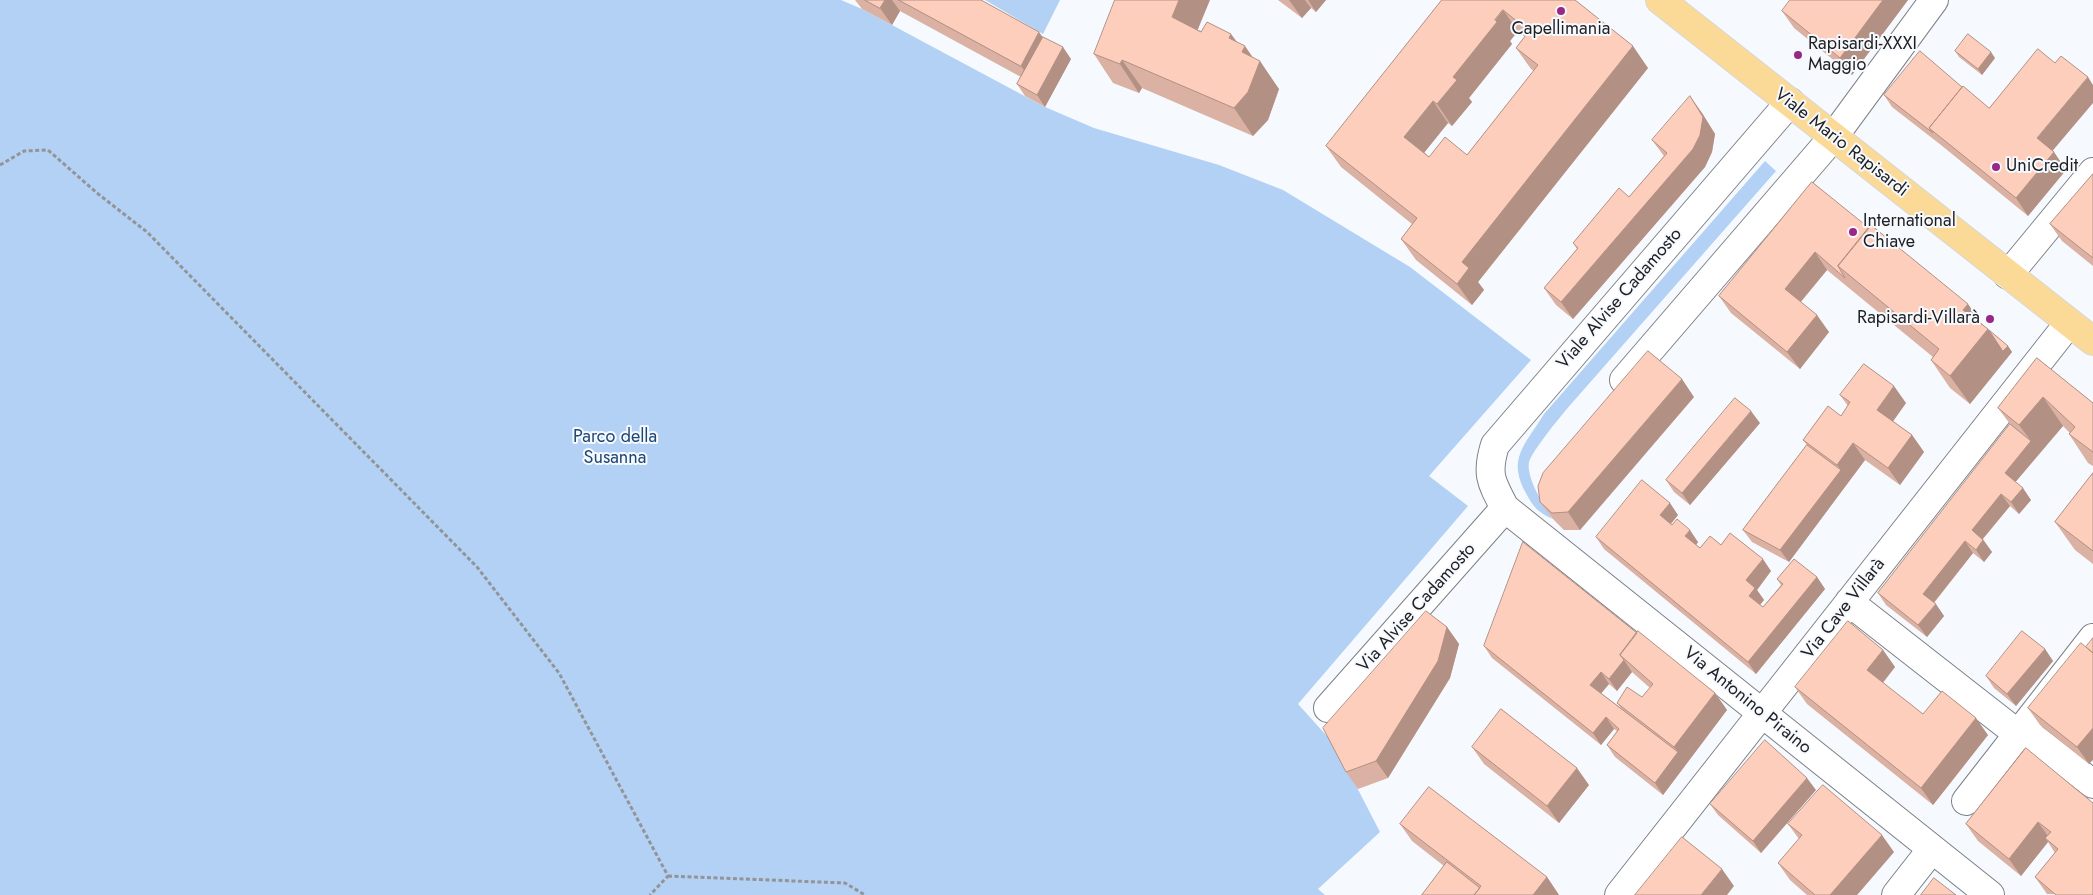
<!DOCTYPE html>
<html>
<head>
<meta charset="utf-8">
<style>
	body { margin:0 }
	canvas { display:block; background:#f6f9fe }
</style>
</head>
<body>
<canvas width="2093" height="895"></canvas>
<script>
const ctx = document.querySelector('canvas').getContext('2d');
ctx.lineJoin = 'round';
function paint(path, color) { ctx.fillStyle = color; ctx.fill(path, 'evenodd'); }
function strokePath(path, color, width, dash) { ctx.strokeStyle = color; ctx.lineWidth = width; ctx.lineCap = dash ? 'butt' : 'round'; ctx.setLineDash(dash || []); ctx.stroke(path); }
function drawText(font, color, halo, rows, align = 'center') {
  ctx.font = font + ' Jost,sans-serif'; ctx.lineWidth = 4; ctx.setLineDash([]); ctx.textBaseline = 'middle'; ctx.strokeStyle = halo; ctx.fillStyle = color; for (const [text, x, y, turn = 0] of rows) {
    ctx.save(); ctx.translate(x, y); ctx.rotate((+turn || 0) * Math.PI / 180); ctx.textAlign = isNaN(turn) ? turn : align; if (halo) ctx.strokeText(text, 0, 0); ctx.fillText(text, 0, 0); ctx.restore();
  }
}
const green = new Path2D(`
	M0,0H841L862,9L1045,107L1094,128L1219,165L1283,190L1410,267L1531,360L1429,476L1468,506L1298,704L1335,745L1380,832L1318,889L1325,895H0Z
	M985,0H1060L1043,34Z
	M1765,161L1776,171L1572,403C1563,413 1532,451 1529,462C1526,478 1544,506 1553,519C1540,514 1533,507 1527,495C1506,459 1525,445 1544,414Z`);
const path = new Path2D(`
	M0,165L24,151L48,150L97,193L147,232L477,567L559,673L668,876L650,895
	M668,876L845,883L865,895`);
const street = new Path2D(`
	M1790,102L1495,445C1486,474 1491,482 1505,508L1990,895
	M2008,275L2093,172
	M1624,380L1834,136L1934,0
	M1849,602L2018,734
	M1328,708L1505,508
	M2022,729L2093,784
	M1966,801L2093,638
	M1619,895L2069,323
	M1896,895L1932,849`);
const primary = new Path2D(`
	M1660,0L2093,341`);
const wall = new Path2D(`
	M855,0H981L1043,37L1071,59L1045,107L1025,96L1017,84L1021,77L900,11L892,25L862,9Z
	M1278,0H1326L1316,12L1311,8L1302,18Z
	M1442,0H1575L1648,68L1478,282L1484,290L1472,305L1416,260L1401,239L1412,224L1341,167L1326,146ZM1518,31L1525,37L1516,48L1531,69L1534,71L1467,155L1429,157L1424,152L1448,123L1452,126L1472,102L1469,98L1512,44L1510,41Z
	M1908,0L1852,75L1794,28L1782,11Z
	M1198,30L1237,42L1253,58L1279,89L1268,120L1253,136L1142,88L1139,93L1113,83L1094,54Z
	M1955,51L1995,58L1982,75L1959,57Z
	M1962,87L1989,108L2053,151L2066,170L2028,216L1941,145L1892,107L1884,95Z
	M1702,113L1715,134L1712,152L1705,167L1573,319L1556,305L1544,288L1577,249L1573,243L1629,197L1664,156L1652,140Z
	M2093,174V266L2062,241L2050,224Z
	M1812,182L2008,346L2012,352L1970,404L1950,388L1931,360L1933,357L1827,270L1801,302L1829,332L1800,369L1731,313L1719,296Z
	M2037,358L2093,403V466L2088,463L2069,434L2070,433L2063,426L2015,482L2031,500L2019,514L2010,506L1983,539L1992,552L1984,562L1973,553L1934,603L1944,616L1927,637L1886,605L1878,593L2010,424L1998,408Z
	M1840,395L1906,403L1893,421L1912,435L1924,452L1900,485L1865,460L1789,562L1752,542L1743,530L1807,445L1803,440L1841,416L1848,406Z
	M1694,397L1580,530H1564L1553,519L1540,502Z
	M1760,423L1690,505L1674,492L1666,480Z
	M2093,473V564L2075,550L2055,522Z
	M1678,515L1671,524L1698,542L1696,545L1700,548L1721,545L1771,571L1757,590L1764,600L1760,605L1763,607L1781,585L1777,579L1817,577L1825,589L1756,674L1604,549L1596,537Z
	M1447,627L1459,644L1450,678L1388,778L1358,789L1346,772Z
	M1637,633L1715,693L1727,710L1663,795L1615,757L1607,745L1617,731L1614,729L1601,745L1492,658L1484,646ZM1632,672L1650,688L1642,697L1617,703L1621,708L1601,693L1609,684L1617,691Z
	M2086,647L2089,764L2040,725L2028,708Z
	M2045,649L2053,661L2016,706L1994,688L1986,676Z
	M1883,650L1895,667L1883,683L1923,714L1988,735L1933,805L1807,704L1795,687Z
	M1472,747L1589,785L1559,823L1484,764Z
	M2026,748L2093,895L2047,894L2035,877L2055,853L2048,842L2021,876L1978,841L1966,824Z
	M1816,790L1761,853L1718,815L1710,804Z
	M1400,824L1547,877L1559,895H1422L1444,866L1412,841Z
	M1788,824L1894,852L1857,895H1807L1790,880L1778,863L1799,839Z`);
const shadedWall = new Path2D(`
	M885,0H892L900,11L892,25L880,8Z
	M1179,0H1210L1191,46L1172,17Z
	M1289,0H1305L1311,8L1302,18Z
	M1308,0H1326L1316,12Z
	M1883,0H1908L1852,75L1840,58Z
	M1503,10L1518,31L1510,41L1512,44L1469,98L1472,102L1452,126L1437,104L1453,77Z
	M1039,32L1051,49L1033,83L1021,66Z
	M1231,34L1243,50L1245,46L1258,65L1260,61L1279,89L1268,120L1253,136L1234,108L1229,38Z
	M1633,46L1648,68L1478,282L1484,290L1472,305L1457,284L1462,262Z
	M1063,47L1071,59L1045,107L1037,95Z
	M1991,52L1995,58L1982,75L1978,69Z
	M1122,60L1142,88L1139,93L1120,64Z
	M2088,77L2093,85V103L2049,155L2037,138Z
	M1690,96L1702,113L1715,134L1712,152L1705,167L1573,319L1561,302L1693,149Z
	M1433,101L1448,123L1420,158L1404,137Z
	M2054,152L2066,170L2028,216L2016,198Z
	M1815,252L1827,270L1797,306L1785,289Z
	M1968,304L1987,331L1988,329L2003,351L2008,346L2012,352L1970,404L1950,376L1963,310Z
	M1817,315L1829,332L1800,369L1787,352Z
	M1682,379L1694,397L1580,530L1568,512Z
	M1894,386L1906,403L1889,427L1877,410Z
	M2043,397L2063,426L2013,485L2005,473L2031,441L2019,425Z
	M1751,411L1760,423L1690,505L1682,493Z
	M1912,435L1924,452L1900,485L1888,468Z
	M1853,443L1865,460L1789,562L1780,550L1841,470L1837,465Z
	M2023,488L2031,500L2019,514L2011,502Z
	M2001,494L2010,506L1980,542L1972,530Z
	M1670,503L1678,515L1668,527L1660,515Z
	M1690,530L1698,542L1694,548L1685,536Z
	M1983,540L1992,552L1984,562L1976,550Z
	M1965,541L1973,553L1931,606L1923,594Z
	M1763,559L1771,571L1757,590L1764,600L1757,608L1749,596L1746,580Z
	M1817,577L1825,589L1756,674L1748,662Z
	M1936,604L1944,616L1927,637L1918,625Z
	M1447,627L1459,644L1450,678L1388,778L1376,761Z
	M2045,649L2053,661L2016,706L2007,694Z
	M1883,650L1895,667L1879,687L1867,670Z
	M1624,660L1632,672L1617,691L1609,679Z
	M1601,672L1609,684L1599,696L1590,685Z
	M1715,693L1727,710L1663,795L1655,783L1678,752L1674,747Z
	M1606,717L1614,729L1601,745L1593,733Z
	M1976,718L1988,735L1933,805L1921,788Z
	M2093,728V760L2089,764L2077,747Z
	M1577,768L1589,785L1559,823L1547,806Z
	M1807,778L1816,790L1761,853L1753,841Z
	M2038,822L2050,839L2045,838L2048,842L2021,876L2009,859Z
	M1882,835L1894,852L1857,895H1830Z
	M1722,869L1734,886L1727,895H1701Z
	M1547,877L1559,895H1533Z`);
const building = new Path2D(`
	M865,0H885L880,8Z
	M899,0H981L1039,32L1021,66Z
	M1115,0H1179L1172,17L1201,32L1207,22L1231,34L1229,38L1245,46L1242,52L1260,61L1248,92L1234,108L1122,60L1120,64L1094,54Z
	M1442,0H1575L1633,46L1462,262L1469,268L1457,284L1401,239L1417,218L1326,146ZM1503,10L1529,31L1516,48L1538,65L1467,155L1445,137L1429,157L1404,137L1433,101L1437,104L1457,80L1453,77L1497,22L1495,20Z
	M1790,0H1883L1840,58L1782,11Z
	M1968,34L1991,52L1978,69L1955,51Z
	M1043,37L1063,47L1037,95L1017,84Z
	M2038,49L2055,63L2061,56L2088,77L2037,138L2054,152L2016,198L1929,128L1963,86L1989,108Z
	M1920,51L1962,87L1929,128L1933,133L1884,95Z
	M1690,96L1703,117L1700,135L1693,149L1561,302L1544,288L1578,248L1573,243L1619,188L1629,197L1667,153L1652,140Z
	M2093,174V258L2050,224Z
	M1812,182L1869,228L1838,266L1845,278L1815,252L1785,289L1817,315L1787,352L1719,296Z
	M1871,225L1968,304L1963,310L1988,329L1950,376L1931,360L1939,349L1838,266Z
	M1989,330L2008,346L2003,351Z
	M1648,351L1682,379L1568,512L1552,513L1540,502L1538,486L1543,473Z
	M2037,358L2093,403V452L2069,434L2075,427L2043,397L2019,425L1998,408Z
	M1864,364L1894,386L1877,410L1912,435L1888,468L1853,443L1837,465L1803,440L1828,406L1841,416L1850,402L1840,395Z
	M1735,398L1751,411L1682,493L1666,480Z
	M2010,424L2031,441L2005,473L2023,488L2011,502L2001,494L1972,530L1983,540L1976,550L1965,541L1923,594L1936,604L1918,625L1878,593Z
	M1807,445L1841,470L1780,550L1743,530Z
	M2093,473V551L2055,522Z
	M1642,480L1670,503L1660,515L1672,525L1677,519L1690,530L1685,536L1700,548L1710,536L1721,545L1730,533L1763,559L1746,580L1755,588L1749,596L1763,607L1783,584L1777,579L1794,559L1817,577L1748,662L1596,537Z
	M1523,542L1637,633L1620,655L1624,660L1609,679L1601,672L1590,685L1678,752L1655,783L1607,745L1619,729L1606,717L1593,733L1484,646Z
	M1426,611L1447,627L1438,661L1376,761L1346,772L1323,728Z
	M1848,621L1883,650L1867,670L1923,714L1942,691L1976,718L1921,788L1795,687Z
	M1638,631L1715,693L1674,747L1617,703L1627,687L1642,697L1653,684L1620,655Z
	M2022,631L2045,649L2007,694L1986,676Z
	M2093,638V653L2086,647Z
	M2081,643L2093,653V728L2077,747L2028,708Z
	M1501,709L1577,768L1547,806L1472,747Z
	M1765,740L1807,778L1753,841L1710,804Z
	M2026,748L2093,803V895H2056L2035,877L2058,849L2045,838L2051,832L2038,822L2009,859L1966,824Z
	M1823,785L1882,835L1830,895H1815L1778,863L1802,835L1788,824Z
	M1429,787L1547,877L1533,895H1474L1481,886L1400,824Z
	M1682,837L1722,869L1701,895H1635Z
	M1447,862L1480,888L1474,895H1422Z
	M1934,878L1956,895H1921Z`);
const markers = [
	[1561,11,5,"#982786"],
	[1798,55,5,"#982786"],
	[1996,167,5,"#982786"],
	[1853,232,5,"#982786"],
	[1990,319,5,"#982786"]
];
const poiNames = [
	["Capellimania",1561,30,"center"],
	["Rapisardi-XXXI",1808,45],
	["Maggio",1808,66],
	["UniCredit",2006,167],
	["International",1863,222],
	["Chiave",1863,243],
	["Rapisardi-Villarà",1980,319,"right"]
];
const streetNames = [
	["Viale Mario Rapisardi",1841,143,38],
	["Viale Alvise Cadamosto",1620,299,-49],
	["Via Alvise Cadamosto",1417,608,-48],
	["Via Cave Villarà",1844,609,-52],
	["Via Antonino Piraino",1747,701,39]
];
const parkNames = [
	["Parco della",615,438],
	["Susanna",615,459]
];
paint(green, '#b3d1f5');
strokePath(street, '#7d8185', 30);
strokePath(primary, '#d6d7d7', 30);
strokePath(path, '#929497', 3, [4, 2.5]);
strokePath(street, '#fff', 28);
strokePath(primary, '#fbda97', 28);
paint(wall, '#dab1a2');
paint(shadedWall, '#b29084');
paint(building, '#fecebc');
strokePath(building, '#b29084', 1);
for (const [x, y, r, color] of markers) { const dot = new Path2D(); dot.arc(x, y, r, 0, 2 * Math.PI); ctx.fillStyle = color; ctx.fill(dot); strokePath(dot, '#f6f9fe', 2); }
drawText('18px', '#1e1f21', '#f6f9fe', poiNames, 'left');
drawText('18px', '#1e1f21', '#f6f9fe', streetNames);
drawText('18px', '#1c4674', '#f6f9fe', parkNames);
</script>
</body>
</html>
